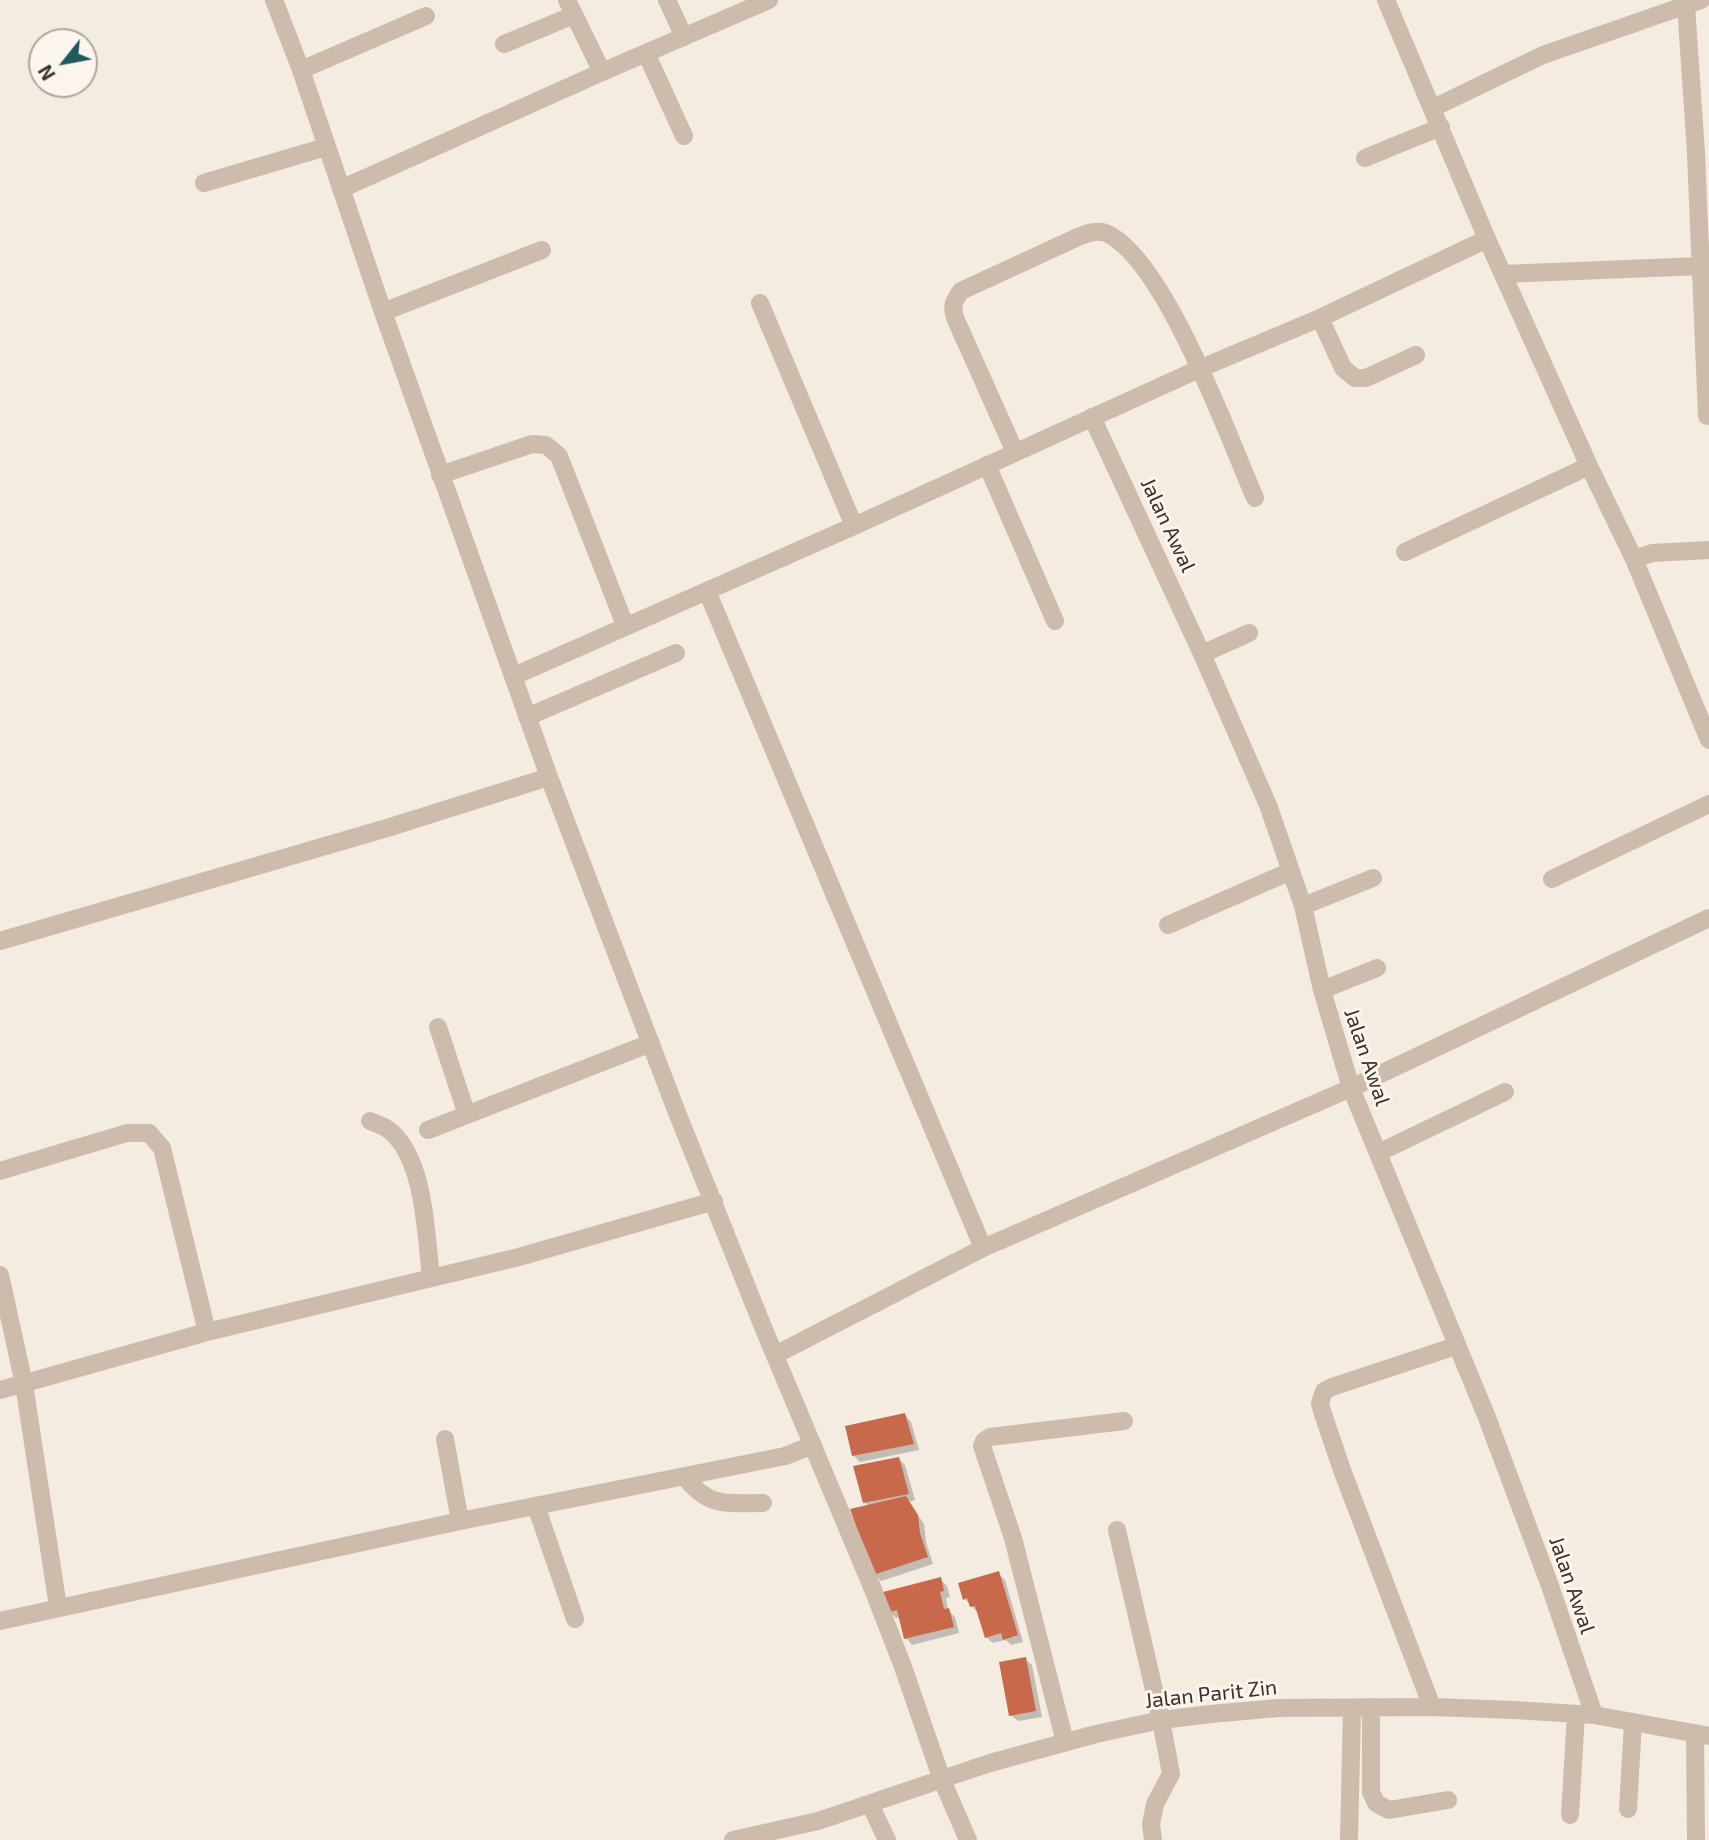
<!DOCTYPE html>
<html>
<head>
<meta charset="utf-8">
<style>
	body { margin:0 }
	#map { position:relative; width:1709px; height:1840px; overflow:hidden; background:#f4ebe1; font-family:"Exo 2",sans-serif }
	canvas { display:block }
	.north { position:absolute; left:28px; top:28px; width:70px; height:70px; box-sizing:border-box; background:#fbf5ee; border:2px solid #aea6a0; border-radius:50%; rotate:239deg; font-size:19px; font-weight:700; line-height:28px; text-align:center; color:#3b302b }
	.north::after { content:''; display:block; margin:auto; width:24px; height:32px; background:#1f5a5e; clip-path:polygon(50% 0,100% 100%,50% 72%,0 100%) }
</style>
</head>
<body>
<div id="map">
<canvas width="1709" height="1840"></canvas>
<div class="north">N</div>
</div>
<script>
const ctx = document.querySelector('canvas').getContext('2d');
ctx.lineJoin = 'round';
function paint(path, color) { ctx.fillStyle = color; ctx.fill(path, 'evenodd'); }
function strokePath(path, color, width, dash) { ctx.strokeStyle = color; ctx.lineWidth = width; ctx.lineCap = dash ? 'butt' : 'round'; ctx.setLineDash(dash || []); ctx.stroke(path); }
function drawText(font, color, halo, rows, align = 'center') {
  ctx.font = font + ' "Exo 2",sans-serif'; ctx.lineWidth = 6; ctx.setLineDash([]); ctx.textBaseline = 'middle'; ctx.strokeStyle = halo; ctx.fillStyle = color; for (const [text, x, y, turn = 0] of rows) {
    ctx.save(); ctx.translate(x, y); ctx.rotate((+turn || 0) * Math.PI / 180); ctx.textAlign = isNaN(turn) ? turn : align; if (halo) ctx.strokeText(text, 0, 0); ctx.fillText(text, 0, 0); ctx.restore();
  }
}
const shadow = new Path2D(`
	M905,1415L911,1422L919,1450L860,1462L853,1455Z
	M899,1459L905,1465L915,1500L909,1502L924,1524L926,1542L933,1564L881,1581L874,1574L869,1506L864,1502Z
	M998,1573L1005,1580L1023,1642L1011,1645L1006,1640L993,1643L986,1637L978,1613L965,1599Z
	M940,1579L947,1586L950,1597L946,1598L948,1610L955,1617L959,1633L912,1645L906,1638L901,1617L896,1618L889,1611Z
	M1025,1659L1032,1665L1042,1717L1018,1721L1011,1715Z`);
const building = new Path2D(`
	M905,1413L914,1444L852,1456L845,1426Z
	M899,1457L909,1494L863,1503L853,1466Z
	M906,1496L918,1515L920,1533L928,1557L873,1575L850,1509Z
	M999,1571L1018,1635L1003,1640L1001,1633L985,1638L975,1606L970,1607L967,1598L963,1600L958,1583Z
	M941,1577L944,1591L940,1592L944,1609L949,1608L954,1627L904,1639L897,1610L888,1612L883,1592Z
	M1026,1657L1036,1711L1009,1716L999,1662Z`);
const minor = new Path2D(`
	M274,0L301,70L383,312L549,777L676,1110L763,1327L872,1587L902,1664L942,1780L968,1840
	M567,0L602,72
	M667,0L684,37
	M1386,0L1487,239L1589,466L1634,559L1709,740
	M1686,5L1696,153L1707,416
	M504,44L574,15
	M646,53L684,136
	M301,70L426,16
	M1433,108L1543,55L1701,0
	M1365,158L1441,127
	M204,183L326,147
	M341,189L602,72L769,0
	M1503,274L1701,266
	M760,303L854,526
	M383,312L542,250
	M1320,318L1343,368L1355,378H1366L1416,355
	M1092,417L1202,654L1268,805L1303,906L1322,990L1351,1088L1486,1415L1549,1583L1594,1715
	M1015,452L956,320C951,307 953,302 961,291L1078,237C1088,233 1098,229 1108,234C1166,263 1228,436 1255,498
	M987,465L1055,621
	M440,475L532,444L546,445L559,456L625,625
	M1405,552L1589,466
	M1634,559L1652,553L1709,550
	M707,591L983,1248
	M1202,654L1249,633
	M514,676L854,526L1199,369L1320,318L1487,239
	M527,717L676,653
	M1552,879L1709,804
	M1303,906L1373,878
	M1168,925L1291,871
	M0,941L387,828L549,777
	M1322,990L1377,968
	M438,1027L467,1115
	M370,1121C375,1123 381,1125 386,1128C425,1153 426,1236 431,1278
	M428,1130L651,1043
	M1378,1153L1505,1092
	M0,1171L127,1133H149L162,1148L207,1332
	M0,1275L24,1384L58,1607
	M775,1355L983,1248L1351,1088L1709,918
	M0,1390L207,1332L519,1257L714,1201
	M445,1439L460,1521
	M684,1476C709,1508 725,1503 763,1503
	M536,1506L575,1619
	M1117,1530L1161,1720L1171,1774L1155,1804L1151,1824L1153,1840
	M0,1621L460,1521L785,1456L813,1445
	M1371,1707V1792L1376,1803L1389,1810L1448,1800
	M1432,1707L1342,1470L1322,1411L1320,1403L1324,1391L1332,1387L1456,1346
	M1695,1733L1696,1840
	M1065,1742L1013,1538L982,1446L984,1441L990,1437L1124,1421
	M870,1804L887,1840
	M1628,1809L1633,1723
	M1570,1815L1576,1714
	M733,1840L818,1821L990,1763L1096,1734L1161,1720L1211,1714L1278,1708L1432,1707L1514,1710L1594,1715L1709,1736
	M1349,1840L1352,1708`);
const streetNames = [
	["Jalan Awal",1168,525,65],
	["Jalan Awal",1367,1057,71],
	["Jalan Awal",1572,1585,71],
	["Jalan Parit Zin",1211,1694,-6]
];
paint(shadow, '#0003');
paint(building, '#c8694b');
strokePath(minor, '#cdbbac', 18);
drawText('21px', '#3b302b', '#fbf5ee', streetNames);
</script>
</body>
</html>
